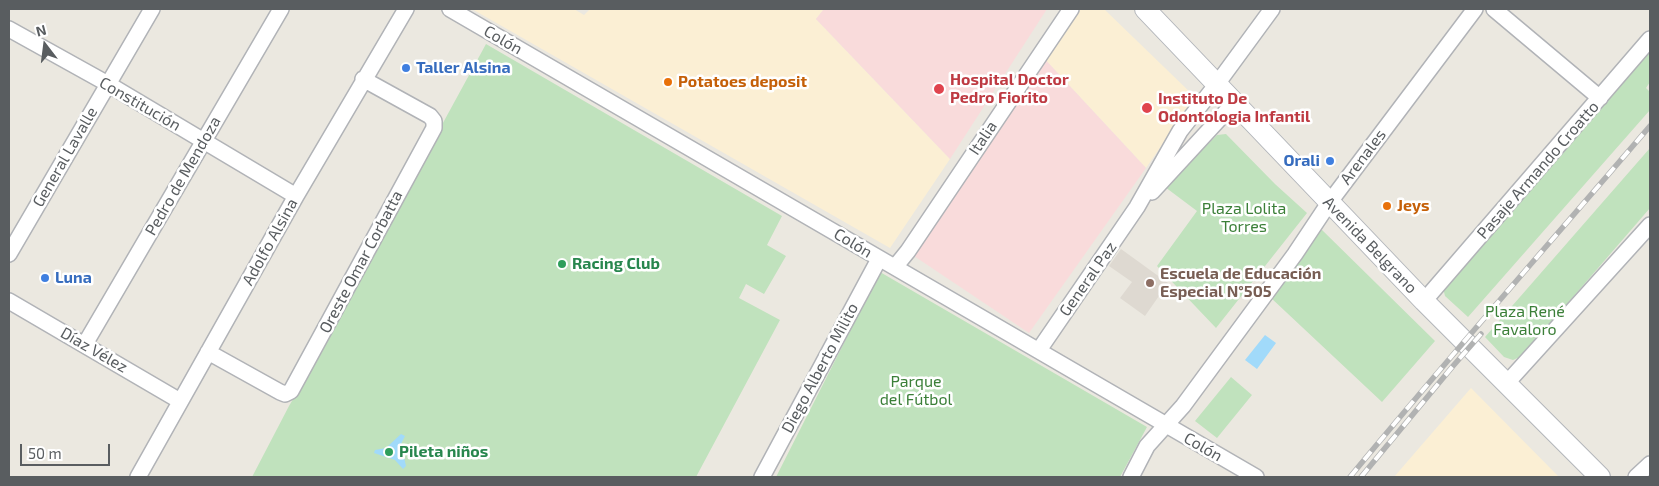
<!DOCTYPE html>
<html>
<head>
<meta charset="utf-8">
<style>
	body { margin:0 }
	#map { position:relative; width:1659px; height:486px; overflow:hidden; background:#ebe8e0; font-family:"Exo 2",sans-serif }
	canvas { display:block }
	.frame { position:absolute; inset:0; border:10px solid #595d60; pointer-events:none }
	.north { position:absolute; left:20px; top:20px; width:50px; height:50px; -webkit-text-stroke:4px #fff; paint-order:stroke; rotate:345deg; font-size:14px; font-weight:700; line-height:20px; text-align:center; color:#595d60 }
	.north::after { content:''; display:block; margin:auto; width:18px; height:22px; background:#595d60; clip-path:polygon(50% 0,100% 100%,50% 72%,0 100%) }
	.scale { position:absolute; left:20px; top:444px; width:90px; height:22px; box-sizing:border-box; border:2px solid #595d60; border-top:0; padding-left:6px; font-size:15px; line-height:18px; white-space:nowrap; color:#595d60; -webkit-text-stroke:4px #fff; paint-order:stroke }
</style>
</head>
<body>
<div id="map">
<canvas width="1659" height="486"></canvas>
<div class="frame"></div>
<div class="north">N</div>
<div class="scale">50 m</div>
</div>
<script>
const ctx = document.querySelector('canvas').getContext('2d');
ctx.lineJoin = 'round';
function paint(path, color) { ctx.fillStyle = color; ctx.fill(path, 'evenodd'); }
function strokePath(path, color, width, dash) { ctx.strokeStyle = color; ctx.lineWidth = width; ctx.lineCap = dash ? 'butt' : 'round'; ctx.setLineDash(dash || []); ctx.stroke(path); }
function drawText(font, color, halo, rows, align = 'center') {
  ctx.font = font + ' "Exo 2",sans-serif'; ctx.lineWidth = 5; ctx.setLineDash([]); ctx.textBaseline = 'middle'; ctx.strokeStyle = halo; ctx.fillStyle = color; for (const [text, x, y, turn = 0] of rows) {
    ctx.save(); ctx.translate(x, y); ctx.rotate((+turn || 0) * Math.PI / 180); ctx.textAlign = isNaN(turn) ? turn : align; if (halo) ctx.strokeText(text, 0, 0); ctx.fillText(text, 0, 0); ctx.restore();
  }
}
const commercial = new Path2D(`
	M472,9H574L584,15L590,9H824L816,19L950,159L890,248Z
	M1078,9H1104L1195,97L1146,168L1040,54Z
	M1471,388L1559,477H1394Z`);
const education = new Path2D(`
	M1121,249L1168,283L1145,316L1120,298L1132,282L1109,266Z`);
const medical = new Path2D(`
	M824,9H1047L950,159L816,19Z
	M1040,54L1146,168L1029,333L908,252Z`);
const green = new Path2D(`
	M486,44L782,216L767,245L786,256L764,294L746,284L739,298L780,320L696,477H252L289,406L335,328L426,154Z
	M1650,47V82L1646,88L1650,92V110L1468,317L1445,296L1443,288Z
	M1226,134L1275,184L1307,213L1216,328L1157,266L1197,211L1165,187L1217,135Z
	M1650,148V208L1522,356L1513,360L1504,357L1485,337Z
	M1320,228L1435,341L1382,402L1270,297Z
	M880,272L1147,427L1120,477H776Z
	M1231,377L1252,395L1217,438L1195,421Z`);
const water = new Path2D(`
	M1265,335L1276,343L1257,369L1245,360Z
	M401,434L405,436L401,444L406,466L403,469L395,460L374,453L375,450L386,448Z`);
const street = new Path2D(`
	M450,9L1256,477
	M1494,9L1600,98
	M9,29L108,84L296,196
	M1152,192L1235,102
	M9,254L152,9
	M895,267L908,251L1071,9
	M9,301L180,401
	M1424,301L1650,39
	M85,344L281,9
	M1039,350L1137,207L1180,131L1217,84L1272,9
	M208,352L280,392L285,394L291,391L434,128V121L430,116L363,79
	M1506,384L1650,225
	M138,477L296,196L406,9
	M762,477L879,259
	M1131,477L1147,446L1183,406L1295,254L1329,203L1475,9
	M1636,477L1650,464`);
const secondary = new Path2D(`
	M1145,9L1424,301L1600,477`);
const rail = new Path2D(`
	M1350,477C1448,358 1550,243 1650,126
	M1361,477L1453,366L1481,334`);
const markers = [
	[406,68,5,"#3f7fe0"],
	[668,82,5,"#e8710a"],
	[939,89,6,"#e0444e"],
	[1147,108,6,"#e0444e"],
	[1330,161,5,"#3f7fe0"],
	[1387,206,5,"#e8710a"],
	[562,264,5,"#2e9e5b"],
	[45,278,5,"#3f7fe0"],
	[1150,283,5,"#8d6e63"],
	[389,452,5,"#2e9e5b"]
];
const streetNames = [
	["Colón",503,40,30],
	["Constitución",140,104,30],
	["Italia",983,138,-56],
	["General Lavalle",65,157,-60],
	["Arenales",1363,157,-53],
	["Pasaje Armando Croatto",1538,170,-49],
	["Pedro de Mendoza",183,176,-60],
	["Adolfo Alsina",270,242,-61],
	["Colón",853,243,31],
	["Avenida Belgrano",1370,245,46],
	["Oreste Omar Corbatta",361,262,-62],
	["General Paz",1088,279,-55],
	["Díaz Vélez",94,350,30],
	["Diego Alberto Milito",820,368,-62],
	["Colón",1203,447,30]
];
const shopNames = [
	["Taller Alsina",416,68],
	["Orali",1320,161,"right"],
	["Luna",55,278]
];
const healthNames = [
	["Hospital Doctor",950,80],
	["Pedro Fiorito",950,98],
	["Instituto De",1158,99],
	["Odontologia Infantil",1158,117]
];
const foodNames = [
	["Potatoes deposit",678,82],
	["Jeys",1397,206]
];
const parkNames = [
	["Plaza Lolita",1244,209],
	["Torres",1244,227],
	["Plaza René",1525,312],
	["Favaloro",1525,330],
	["Parque",916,382],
	["del Fútbol",916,400]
];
const leisureNames = [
	["Racing Club",572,264],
	["Pileta niños",399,452]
];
const educationNames = [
	["Escuela de Educación",1160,274],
	["Especial N°505",1160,292]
];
paint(commercial, '#fbefd4');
paint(education, '#ded9d1');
paint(medical, '#f9dbdb');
paint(green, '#c0e2bd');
paint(water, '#a1dafa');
strokePath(street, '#b1b3b7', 18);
strokePath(secondary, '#b2b5ba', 22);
strokePath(street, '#fff', 15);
strokePath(secondary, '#fff', 20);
strokePath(rail, '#b1b2b2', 5.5);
strokePath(rail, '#fff', 4, [11]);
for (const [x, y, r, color] of markers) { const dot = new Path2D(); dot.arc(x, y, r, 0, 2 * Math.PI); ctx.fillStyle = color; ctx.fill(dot); strokePath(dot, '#fff', 2); }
drawText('16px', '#595d60', '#fff', streetNames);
drawText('bold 16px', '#366cbe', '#fff', shopNames, 'left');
drawText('bold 16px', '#be3a42', '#fff', healthNames, 'left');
drawText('bold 16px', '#c56008', '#fff', foodNames, 'left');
drawText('16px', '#3b7f38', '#fff', parkNames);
drawText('bold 16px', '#27864d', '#fff', leisureNames, 'left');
drawText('bold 16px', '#785e54', '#fff', educationNames, 'left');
</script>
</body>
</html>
